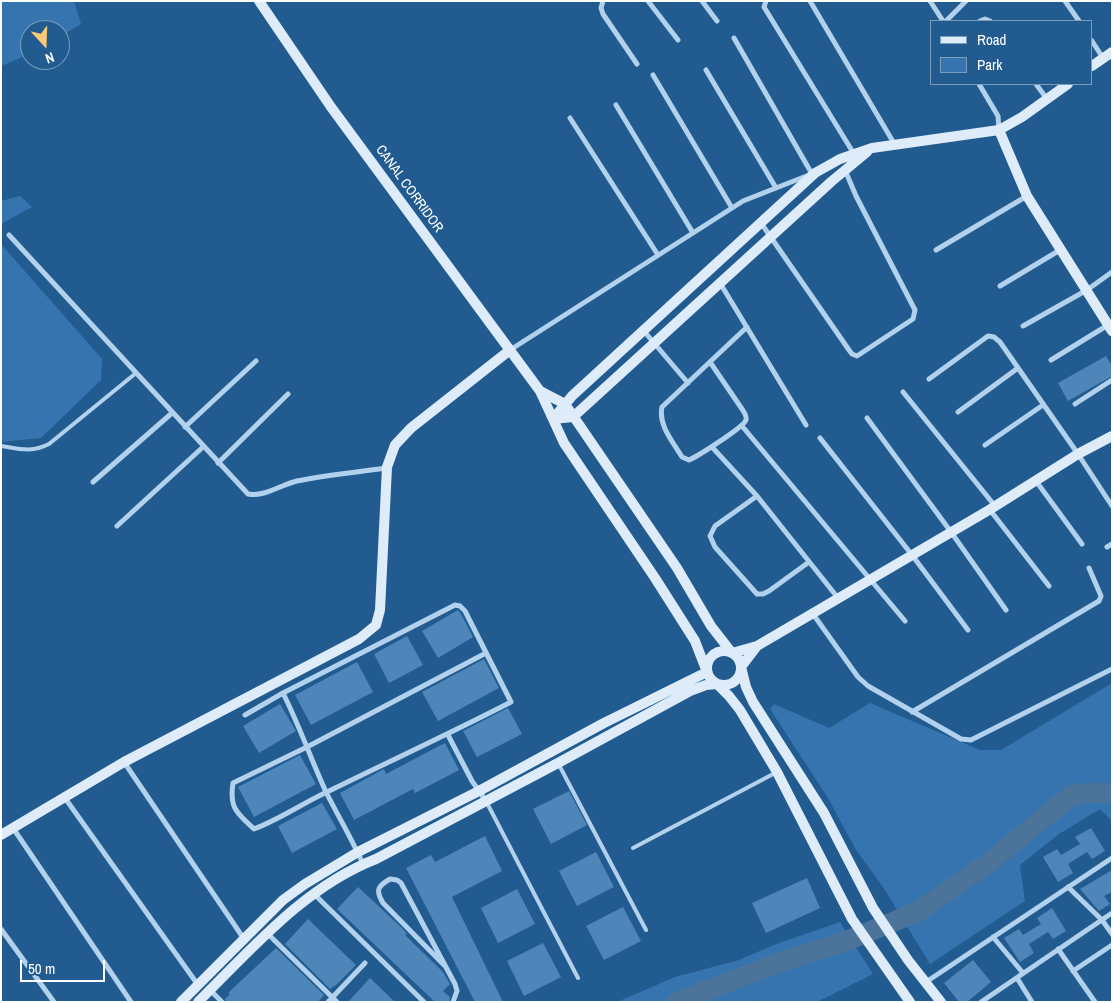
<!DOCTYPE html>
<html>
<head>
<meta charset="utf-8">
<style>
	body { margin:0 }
	#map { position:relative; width:1113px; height:1003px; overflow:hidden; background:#215b90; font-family:"Archivo Narrow",sans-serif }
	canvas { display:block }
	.frame { position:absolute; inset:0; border:2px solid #fff; pointer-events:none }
	.legend { position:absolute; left:930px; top:20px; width:162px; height:65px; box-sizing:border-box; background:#215b90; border:1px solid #7a9dbc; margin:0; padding:6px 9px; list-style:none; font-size:15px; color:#fff }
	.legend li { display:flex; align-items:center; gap:10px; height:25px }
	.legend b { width:25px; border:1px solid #7a9dbc }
	.north { position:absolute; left:20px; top:20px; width:50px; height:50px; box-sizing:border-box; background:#215b90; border:1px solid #7a9dbc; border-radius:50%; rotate:160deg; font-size:14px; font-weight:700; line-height:20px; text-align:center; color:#fff }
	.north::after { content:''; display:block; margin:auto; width:18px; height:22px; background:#f9c873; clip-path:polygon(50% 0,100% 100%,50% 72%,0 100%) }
	.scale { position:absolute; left:20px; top:960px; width:85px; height:22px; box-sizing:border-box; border:2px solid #fff; border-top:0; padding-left:6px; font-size:15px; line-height:18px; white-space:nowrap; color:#fff; -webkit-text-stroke:4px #215b90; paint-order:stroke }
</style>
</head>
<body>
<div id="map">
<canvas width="1113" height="1003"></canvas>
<div class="frame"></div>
<ul class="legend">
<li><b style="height:6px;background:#deecfa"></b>Road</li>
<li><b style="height:14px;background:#3574ae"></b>Park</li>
</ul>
<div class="north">N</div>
<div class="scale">50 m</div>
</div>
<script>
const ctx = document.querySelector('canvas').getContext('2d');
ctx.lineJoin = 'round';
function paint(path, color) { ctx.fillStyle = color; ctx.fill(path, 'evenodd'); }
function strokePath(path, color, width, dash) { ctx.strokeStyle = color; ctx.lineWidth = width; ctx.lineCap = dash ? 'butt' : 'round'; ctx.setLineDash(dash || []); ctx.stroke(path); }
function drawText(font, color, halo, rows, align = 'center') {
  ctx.font = font + ' "Archivo Narrow",sans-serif'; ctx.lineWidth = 4; ctx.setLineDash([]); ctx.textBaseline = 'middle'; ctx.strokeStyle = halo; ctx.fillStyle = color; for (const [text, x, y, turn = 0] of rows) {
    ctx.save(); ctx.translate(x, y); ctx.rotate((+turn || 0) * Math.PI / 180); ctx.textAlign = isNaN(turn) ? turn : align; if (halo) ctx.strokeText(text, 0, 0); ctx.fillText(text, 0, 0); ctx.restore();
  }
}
const green = new Path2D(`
	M1,1H74L81,24L60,37V30H30V54L1,66Z
	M20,196L32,207L1,224V201Z
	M1,244L102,359L101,380L41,438L1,442Z
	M1112,683V821L1100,809L1059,834L1020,865L1025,901L930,964L883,887L856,850L828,798L770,709L774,704L829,728L870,703L980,750H1001Z
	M840,922L873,974L817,1002H754L753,1000L750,1002H617L675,977L739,960L776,944Z`);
const river = new Path2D(`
	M677,1002L783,961L844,942L917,912L987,864L1072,795L1085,793H1112`);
const building = new Path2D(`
	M1106,356L1112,366V376L1068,401L1058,383Z
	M458,610L461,614L473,637L438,658L422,631Z
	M407,636L423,665L389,683L374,654Z
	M484,659L499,688L438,721L422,692Z
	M357,662L373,692L311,725L295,695Z
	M280,704L296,731L259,753L243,726Z
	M508,708L522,734L477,757L463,731Z
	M445,743L459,770L415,793L413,789L354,820L340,793L384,769L386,774Z
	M300,755L316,784L254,817L238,787Z
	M569,791L587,825L551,844L533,809Z
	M322,803L337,829L292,853L278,826Z
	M1091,828L1105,851L1092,859L1087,852L1068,864L1073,873L1058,882L1043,857L1057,849L1061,855L1080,844L1075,837Z
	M485,836L502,871L452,897L503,1002H475L406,868L431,855L435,862Z
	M596,852L614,887L577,906L559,871Z
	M1112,870V892L1104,896L1110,904L1099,911L1080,889Z
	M807,878L820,908L766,933L752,903Z
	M358,887L402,928L407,934L405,935L443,972L450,984L443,991L450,997L449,1002H435L337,909Z
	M517,889L535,924L498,943L481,908Z
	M623,907L641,941L604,960L586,926Z
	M1052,908L1066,931L1053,939L1048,932L1029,944L1034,953L1020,962L1004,938L1019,929L1023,935L1041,924L1037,918Z
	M308,919L356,965L335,986H334L330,989L285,944Z
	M543,943L561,977L524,996L507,961Z
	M276,948L324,995L318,1002H226L225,999L230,994L228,993Z
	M973,960L991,982L967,1002H959L944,983Z
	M370,978L395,1002H348Z`);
const lane = new Path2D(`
	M1,446C20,449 31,453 49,444L136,373
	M558,763L646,930
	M487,803L578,978
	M633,848L777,772`);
const street = new Path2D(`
	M603,1L601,8L603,14L637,64
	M648,1L678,40
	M702,1L717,21
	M766,1L764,7L854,154
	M810,1L895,145
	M930,1L943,21
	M1065,1L1079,21
	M946,21L966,1
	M980,21L985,19L990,21
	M734,38L812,174
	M1092,41L1103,58
	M706,70L776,188
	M653,75L732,208
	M979,84L998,116L999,130
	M1036,84L1047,99
	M616,105L693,233
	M570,118L658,255
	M761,223L849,350L852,354L857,356L913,319L915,310L856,196L845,170
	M9,235L248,494C265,497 280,485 297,481C326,475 357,472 387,468
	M936,250L1027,196
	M720,283L806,425
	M1000,286L1060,250
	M1023,326L1087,290L1112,272
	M643,330L688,383
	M510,350L743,201L809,175
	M1051,360L1108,325
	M710,362L742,409C744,412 747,416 746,420C744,427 698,456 689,460L682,457C673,442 658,425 662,407L747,327
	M929,379L988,336L994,337L1000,342L1078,454L1112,506
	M903,392L995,506
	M1075,404L1112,380
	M958,412L1018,368
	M867,418L951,532L1006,610
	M742,426L905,621
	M185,427L256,361
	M820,438L912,555L968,630
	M985,445L1043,405
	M712,447L757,496L838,598
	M218,463L288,394
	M1036,481L1082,544
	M93,482L172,413
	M757,496L715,526L710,536L715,547L757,594H763L769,591L809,562
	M990,510L1049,586
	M117,526L203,447
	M1107,547L1112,544
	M813,614L858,677L868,686L961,739L971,740L1112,669
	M912,712L1099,601L1101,596L1089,568
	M245,715L283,693
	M448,735L472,781L486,801
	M124,762L244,939
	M65,798L198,985
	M13,828L131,1002
	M363,864C352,839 338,816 326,792C311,759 299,725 283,693L455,605L460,606L465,611L511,702C451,733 390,761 329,791C303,803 280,819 254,829C237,813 229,808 233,783L307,747L486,653
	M1068,887L1102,920L1112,934
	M313,893L424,1002
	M1,929L54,1002
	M268,934L337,1002
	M993,937L1023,973
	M1058,949L1095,1002
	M445,966L383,903C375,890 378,886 390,879L397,880L401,883L455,984L457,991L453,1002
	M1073,971L1112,945
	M1017,978L1032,1002
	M926,982L1112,858
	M210,990L222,1002
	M328,1002L365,963
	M981,1002L1112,913`);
const secondary = new Path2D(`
	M1092,66L1112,52
	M999,130L1027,196L1112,331
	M540,391L565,404L677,568L711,626L732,653L757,646L989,510L1078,454L1112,436
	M553,419L572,396L815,173L840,159L872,148L999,130L1022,117L1068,84
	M553,419L573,417L832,181L867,152
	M757,646L741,667L746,687L753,702L824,813L873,908L908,960L941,1002
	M707 668a17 17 0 1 1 34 0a17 17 0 1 1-34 0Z
	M1,835L124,762L359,639L376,625L380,610L387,467L395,445L411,428L510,350
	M181,1002L283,900L305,884L358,852L479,791L604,723L707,672L695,641L655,578L564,443L540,391L331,107L259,1
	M198,1002C252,949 304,887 376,859L558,763L690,691L706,685L717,684L729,696L740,710L777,772L852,919L910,1002`);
const streetNames = [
	["CANAL CORRIDOR",409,189,54]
];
paint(green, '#3574ae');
strokePath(river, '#4c749a', 20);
paint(building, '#4e86b9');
strokePath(lane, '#b2d1ed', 4);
strokePath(street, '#b2d1ed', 5);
strokePath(secondary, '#deecfa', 10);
drawText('14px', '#fff', '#215b90', streetNames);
</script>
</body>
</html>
